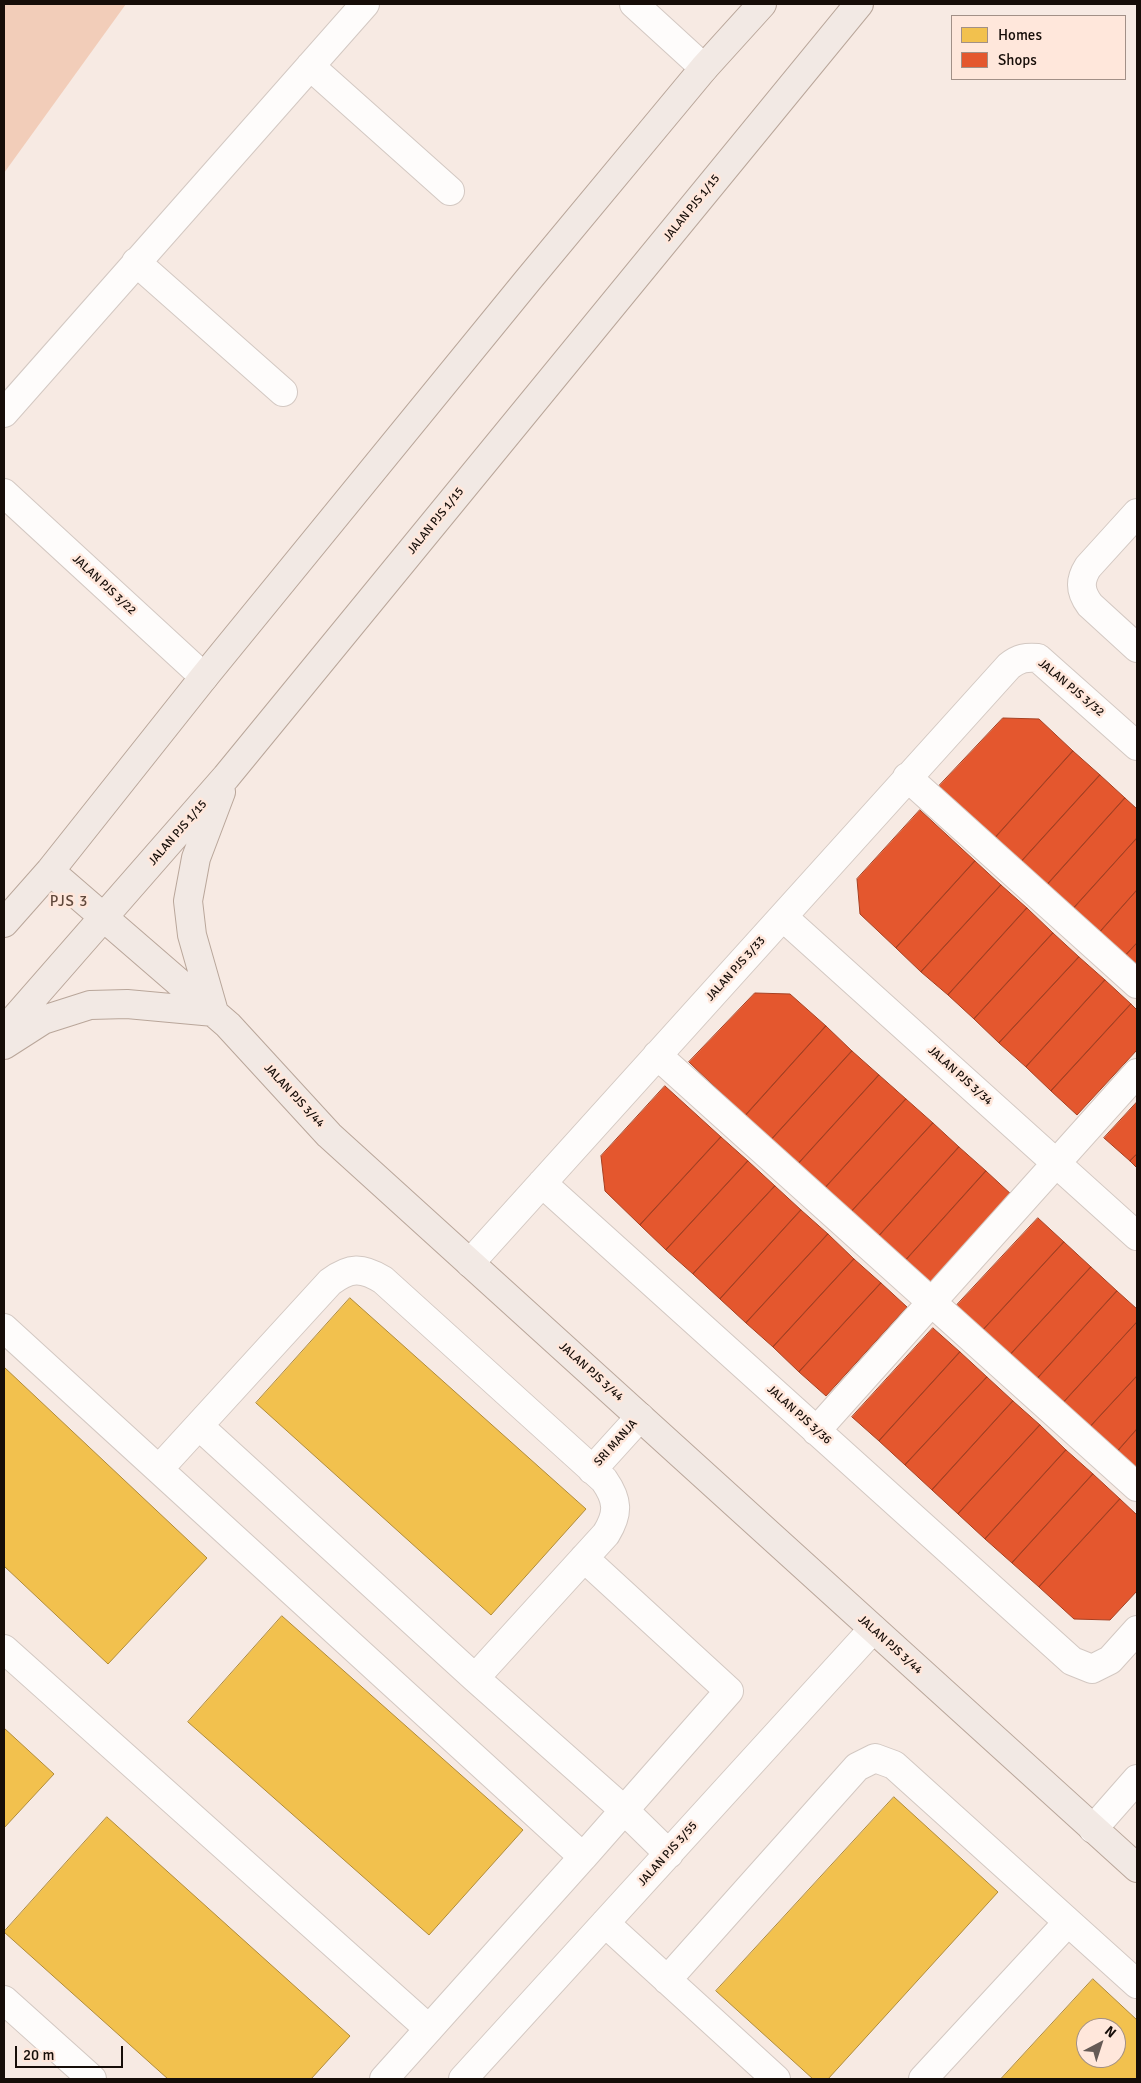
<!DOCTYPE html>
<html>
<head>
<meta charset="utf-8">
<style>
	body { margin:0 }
	#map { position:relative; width:1141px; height:2083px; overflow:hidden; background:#f7eae3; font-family:Signika,sans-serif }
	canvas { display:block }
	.frame { position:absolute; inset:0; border:5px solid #160d08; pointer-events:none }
	.legend { position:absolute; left:951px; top:15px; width:175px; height:65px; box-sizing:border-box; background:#ffe7db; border:1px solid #a29087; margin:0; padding:6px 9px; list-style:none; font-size:15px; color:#160d08 }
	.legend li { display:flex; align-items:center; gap:10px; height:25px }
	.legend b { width:25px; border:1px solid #a29087 }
	.north { position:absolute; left:1076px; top:2018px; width:50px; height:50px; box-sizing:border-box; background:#ffe7db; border:1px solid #a29087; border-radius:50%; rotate:40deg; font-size:14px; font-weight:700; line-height:20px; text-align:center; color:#160d08 }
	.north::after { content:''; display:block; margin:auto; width:18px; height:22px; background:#655a55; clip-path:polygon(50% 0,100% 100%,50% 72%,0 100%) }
	.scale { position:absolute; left:15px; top:2046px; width:108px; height:22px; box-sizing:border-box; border:2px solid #160d08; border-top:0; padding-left:6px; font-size:15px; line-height:18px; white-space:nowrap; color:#160d08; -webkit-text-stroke:4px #ffe7db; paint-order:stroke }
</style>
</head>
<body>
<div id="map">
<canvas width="1141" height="2083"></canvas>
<div class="frame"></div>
<ul class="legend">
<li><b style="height:14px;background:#f2c14e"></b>Homes</li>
<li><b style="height:14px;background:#e4572e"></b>Shops</li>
</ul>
<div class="north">N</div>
<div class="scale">20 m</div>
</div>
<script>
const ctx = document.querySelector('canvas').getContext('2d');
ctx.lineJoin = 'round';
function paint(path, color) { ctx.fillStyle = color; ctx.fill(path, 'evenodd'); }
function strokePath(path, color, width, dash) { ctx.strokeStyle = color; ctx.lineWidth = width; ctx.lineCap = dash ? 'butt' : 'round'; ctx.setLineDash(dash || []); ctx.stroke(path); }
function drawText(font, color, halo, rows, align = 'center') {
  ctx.font = font + ' Signika,sans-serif'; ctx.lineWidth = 5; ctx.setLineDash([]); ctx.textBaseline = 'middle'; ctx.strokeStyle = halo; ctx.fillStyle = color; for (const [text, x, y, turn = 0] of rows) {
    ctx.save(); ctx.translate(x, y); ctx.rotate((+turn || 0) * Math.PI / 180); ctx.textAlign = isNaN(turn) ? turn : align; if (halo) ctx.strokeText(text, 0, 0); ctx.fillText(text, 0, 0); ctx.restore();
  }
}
const green = new Path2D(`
	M4,4H126L4,173Z`);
const homes = new Path2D(`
	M350,1298L586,1509L491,1615L256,1403Z
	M4,1367L207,1558L108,1664L4,1566Z
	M282,1616L523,1830L429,1935L188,1722Z
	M4,1728L54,1774L4,1828Z
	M894,1797L998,1892L828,2079H813L716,1991Z
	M107,1817L350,2036L311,2079H168L4,1932Z
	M1093,1979L1137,2020V2079H1001ZM1086,2028H1116V2058H1086Z`);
const shops = new Path2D(`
	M1003,718L1039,719L1073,751L994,839L939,786Z
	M1073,751L1100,775L1020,863L994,839Z
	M1100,775L1125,798L1046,886L1020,863Z
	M1125,798L1137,809V838L1072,910L1046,886Z
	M920,810L975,861L896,948L860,914L857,879Z
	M1137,838V890L1099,933L1072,910Z
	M975,861L1001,885L921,972L896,948Z
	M1001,885L1027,908L948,995L921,972Z
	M1137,890V943L1124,957L1099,933Z
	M1027,908L1053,933L974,1019L948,995Z
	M1053,933L1079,957L999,1043L974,1019Z
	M1137,943V969L1124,957Z
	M1079,957L1105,980L1026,1067L999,1043Z
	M1105,980L1131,1004L1051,1091L1026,1067Z
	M755,993L790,994L826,1026L745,1116L689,1062Z
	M1131,1004L1137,1010V1050L1077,1115L1051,1091Z
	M826,1026L852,1051L771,1140L745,1116Z
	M852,1051L879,1075L798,1164L771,1140Z
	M879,1075L906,1099L825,1188L798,1164Z
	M665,1086L721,1137L640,1225L605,1191L601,1156Z
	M906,1099L933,1123L851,1212L825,1188Z
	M1137,1102V1154L1130,1161L1104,1138Z
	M933,1123L959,1147L878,1237L851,1212Z
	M721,1137L748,1161L666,1250L640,1225Z
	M959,1147L986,1171L905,1261L878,1237Z
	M1137,1154V1168L1130,1161Z
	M748,1161L775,1186L693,1274L666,1250Z
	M986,1171L1013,1196L931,1285L905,1261Z
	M775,1186L801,1210L720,1299L693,1274Z
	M801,1210L828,1234L746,1323L720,1299Z
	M1038,1218L1064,1242L983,1330L956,1306Z
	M828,1234L854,1259L773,1347L746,1323Z
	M1064,1242L1091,1267L1010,1355L983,1330Z
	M854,1259L881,1283L799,1372L773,1347Z
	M1091,1267L1117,1291L1036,1380L1010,1355Z
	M881,1283L907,1307L826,1396L799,1372Z
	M1117,1291L1137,1309V1322L1062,1404L1036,1380Z
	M1137,1322V1376L1089,1428L1062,1404Z
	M933,1328L960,1352L879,1441L852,1417Z
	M960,1352L987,1377L905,1465L879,1441Z
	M1137,1376V1429L1116,1453L1089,1428Z
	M987,1377L1013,1401L932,1490L905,1465Z
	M1013,1401L1040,1425L958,1514L932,1490Z
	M1040,1425L1066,1450L985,1539L958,1514Z
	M1137,1429V1473L1116,1453Z
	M1066,1450L1093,1474L1012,1563L985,1539Z
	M1093,1474L1120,1499L1039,1587L1012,1563Z
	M1120,1499L1137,1515V1591L1110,1620L1074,1619L1039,1587Z`);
const minor = new Path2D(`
	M634,4L704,68
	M310,66L450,191
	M136,262L283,392
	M4,413L365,4
	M4,493L204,677
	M1137,513L1088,567C1079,581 1080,592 1090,605L1137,648
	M907,777L1137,984
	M783,917L1137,1236
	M657,1055L1137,1487
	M542,1183L1072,1661L1092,1669L1110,1660L1137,1630
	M470,1263L1009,666C1019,658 1026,657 1038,658L1137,746
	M4,1328L583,1857L729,1691L584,1558
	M199,1426L475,1678L624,1810L669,1854
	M816,1431L1137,1073
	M159,1469L330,1282C350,1267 362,1267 383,1280L604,1480C618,1500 619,1513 606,1534L475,1678
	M592,1470L640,1417
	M4,1649L429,2029
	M1093,1829L1137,1779
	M605,1923L776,2079
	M667,1980L857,1767L875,1758L894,1765L1137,1984
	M4,2000L92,2079
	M384,2079L583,1857
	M463,2079L873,1629
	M923,2079L1068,1922`);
const major = new Path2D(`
	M50,871L228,1025L329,1135L1137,1868
	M4,923L50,871L204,677L528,280L704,68L762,4
	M214,1012L192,935L188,901L196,858L221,792
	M4,1031L226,777L859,4
	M4,1045L43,1020L90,1005L127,1004L214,1012`);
const streetNames = [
	["JALAN PJS 1/15",692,208,-51],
	["JALAN PJS 1/15",436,521,-51],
	["JALAN PJS 3/22",104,585,43],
	["JALAN PJS 3/32",1071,688,40],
	["JALAN PJS 1/15",178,833,-49],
	["JALAN PJS 3/33",736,969,-48],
	["JALAN PJS 3/34",960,1076,42],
	["JALAN PJS 3/44",294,1096,47],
	["JALAN PJS 3/44",591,1372,42],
	["JALAN PJS 3/36",799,1415,42],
	["SRI MANJA",616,1443,-48],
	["JALAN PJS 3/44",890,1645,42],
	["JALAN PJS 3/55",668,1854,-48]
];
const quarterNames = [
	["PJS 3",69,902]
];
paint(green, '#f2cdb9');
paint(homes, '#f2c14e');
strokePath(homes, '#b08b39', 1);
paint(shops, '#e4572e');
strokePath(shops, '#a64123', 1);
strokePath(minor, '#d3c8c2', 30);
strokePath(major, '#b9a69a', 30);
strokePath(minor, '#fefcfb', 28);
strokePath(major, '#f2e9e4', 28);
drawText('12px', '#160d08', '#ffe7db', streetNames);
ctx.letterSpacing = '1px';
drawText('15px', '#61493c', '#ffe7db', quarterNames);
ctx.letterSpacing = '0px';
</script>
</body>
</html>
